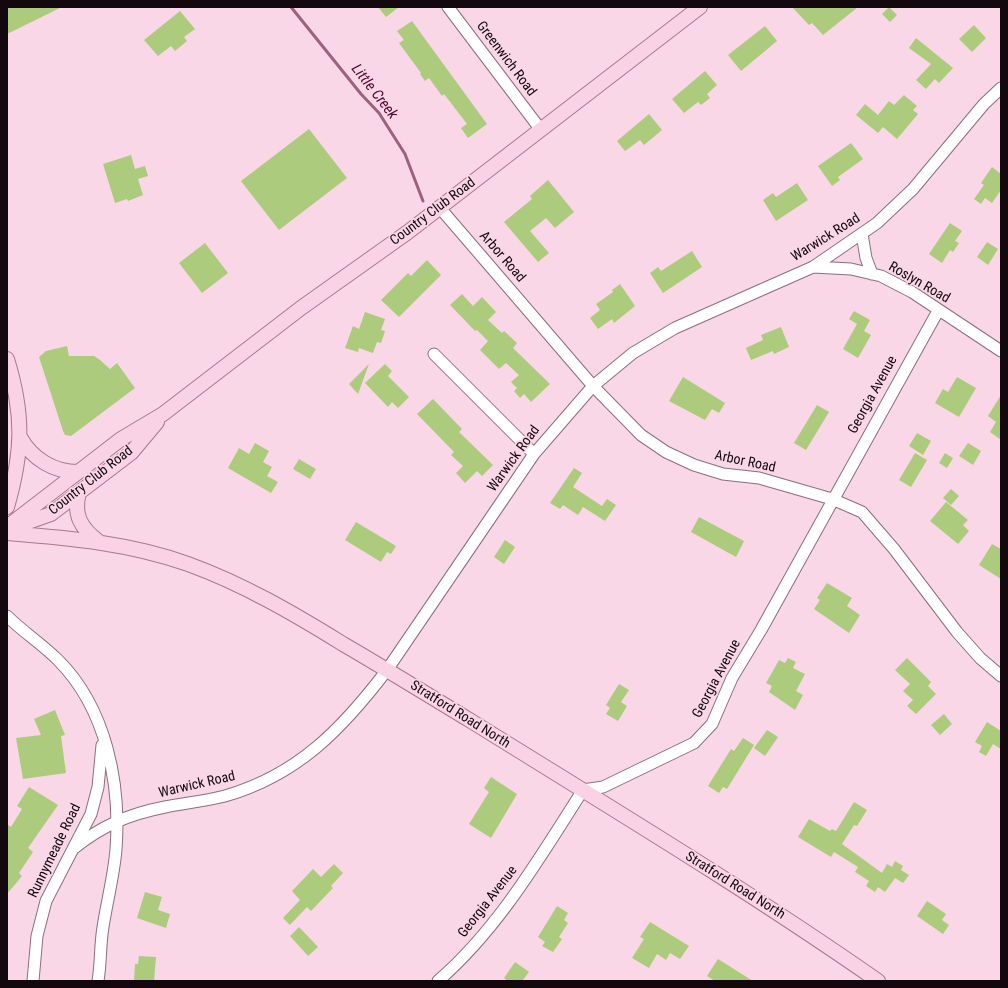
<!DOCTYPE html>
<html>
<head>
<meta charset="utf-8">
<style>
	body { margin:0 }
	#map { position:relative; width:1008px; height:988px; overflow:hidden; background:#f9d7e6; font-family:"Roboto Condensed",sans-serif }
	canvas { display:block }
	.frame { position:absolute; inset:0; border:8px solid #13080d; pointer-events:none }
</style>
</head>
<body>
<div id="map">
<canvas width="1008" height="988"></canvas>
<div class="frame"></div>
</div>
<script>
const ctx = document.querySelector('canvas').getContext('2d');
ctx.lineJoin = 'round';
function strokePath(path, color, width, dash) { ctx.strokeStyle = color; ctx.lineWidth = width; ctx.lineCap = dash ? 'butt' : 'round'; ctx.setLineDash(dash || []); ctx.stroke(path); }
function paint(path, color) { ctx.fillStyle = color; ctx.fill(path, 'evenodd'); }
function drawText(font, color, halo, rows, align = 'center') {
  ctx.font = font + ' "Roboto Condensed",sans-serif'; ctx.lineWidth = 3.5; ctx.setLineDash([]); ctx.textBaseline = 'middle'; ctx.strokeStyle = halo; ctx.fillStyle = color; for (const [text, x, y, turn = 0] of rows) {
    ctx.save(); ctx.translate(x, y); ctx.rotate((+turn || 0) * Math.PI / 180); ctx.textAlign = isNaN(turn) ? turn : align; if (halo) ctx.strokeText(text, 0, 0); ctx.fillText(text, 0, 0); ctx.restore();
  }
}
const stream = new Path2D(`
	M291,7L361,94L379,113L405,154L423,201`);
const building = new Path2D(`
	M7,7H62L7,34Z
	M378,7H399L386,17Z
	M792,7H858L823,35L812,23L809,25Z
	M889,7L897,15L890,22L882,14Z
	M180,11L195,29L184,37L187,41L175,51L171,46L158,56L144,40Z
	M412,21L487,124L468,138L461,128L467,124L444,94L442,96L429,78L425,81L420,74L421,73L399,43L404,40L397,31Z
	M974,25L986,38L972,52L959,39Z
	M765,26L777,41L741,71L728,55Z
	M916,38L953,68L939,83L935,79L926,89L916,80L931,64L909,48Z
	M705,71L717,85L707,94L710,98L701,105L698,102L684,113L672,99Z
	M904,95L917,106L913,110L918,114L897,139L883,127L878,133L856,115L865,104L878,115L889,101L894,105Z
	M649,114L662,130L644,145L640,140L625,151L617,141Z
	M309,129L347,178L279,230L241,181Z
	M851,143L863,159L838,177L840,180L832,186L818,166Z
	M131,155L135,169L145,166L148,176L138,179L143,195L128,201L127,199L115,203L103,164Z
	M992,167L1001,174V190L992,203L985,198L981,204L974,199L984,185L981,183Z
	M548,180L574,212L555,228L546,218L530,231L549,253L538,262L504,222L532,199L530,196Z
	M797,183L808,200L776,221L763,200L773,193L776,197Z
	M950,223L962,231L955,241L959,243L953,252L950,250L942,263L929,254Z
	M987,242L998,249L988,265L977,257Z
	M205,243L228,273L202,293L179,263Z
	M692,251L702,267L663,293L650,273L658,267L661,271Z
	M427,260L441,275L399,317L381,300L408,273L411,276Z
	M620,284L635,306L614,323L612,319L598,329L590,318L600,310L596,304L613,292L612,290Z
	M462,294L473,306L482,297L496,312L488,320L502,333L504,331L517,343L513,348L550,384L531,402L524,394L520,398L514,391L517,388L511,382L519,375L506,363L499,369L480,350L488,341L477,330L475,331L450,305Z
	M854,311L870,320L864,331L871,335L858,358L843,349L857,324L849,319Z
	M365,312L385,319L381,330L385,331L381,343L377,342L373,353L359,348L358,352L345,348L353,326L359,329Z
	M781,327L789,347L774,354L773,351L751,360L746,348L763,340L761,335Z
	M67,346L69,356H94L100,360L110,369L117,363L135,388L71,436L65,435L63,431L39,357L46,351Z
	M369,364L358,394L349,384Z
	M385,364L392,371L388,376L409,397L398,408L392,402L388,407L365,383Z
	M683,377L725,403L719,413L712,409L705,420L669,401Z
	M957,377L976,388L959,417L935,403L943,389L948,392Z
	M1001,395V440L990,432L996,422L988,416Z
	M433,399L462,429L459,432L493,465L482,476L477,471L465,483L456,473L463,466L451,455L454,452L417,414Z
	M817,405L829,412L806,450L794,443Z
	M917,433L931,441L923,455L909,446Z
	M255,443L269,451L263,462L272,467L267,476L278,482L271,493L228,468L239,448L249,454Z
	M968,443L981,451L973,465L959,456Z
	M915,453L927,460L911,487L899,480Z
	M945,453L953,458L947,468L939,463Z
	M299,459L316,469L310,479L293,469Z
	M574,468L582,473L573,487L602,506L607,499L616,505L605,521L583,507L578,515L563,505L560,509L550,503Z
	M951,489L959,496L951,505L943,498Z
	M946,502L968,520L963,525L969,531L958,544L930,521Z
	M699,517L744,541L736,557L691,532Z
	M356,522L396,546L391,554L387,552L381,562L345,540Z
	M505,540L515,547L504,564L494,557Z
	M992,544L1001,549V579L979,565Z
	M827,583L852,598L847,606L860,615L849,633L814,609L820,600L817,598Z
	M788,658L796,662L793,668L805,674L796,691L803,695L795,710L769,692L772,686L766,683L779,660L785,663Z
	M907,658L931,682L928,686L936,694L916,714L907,706L913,700L903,691L910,684L895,670Z
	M619,684L629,690L621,702L627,706L618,721L606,714L610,708L606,705Z
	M55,710L65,735L61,736L66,773L23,779L16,738L41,735L34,719Z
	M944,714L952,724L940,735L931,725Z
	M987,722L1001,731V749L993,744L986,756L979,752L982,746L975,742Z
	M767,730L778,737L765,756L754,748Z
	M743,738L754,745L727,789L723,787L719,793L708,786L731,749L734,751Z
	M491,777L517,794L491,838L469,824L489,792L484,788Z
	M29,787L58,805L28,848L33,852L19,873L22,876L7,894V824L11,827L22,809L17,806Z
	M854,802L867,810L857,826L854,825L842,844L882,873L887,864L892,867L895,861L903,866L901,870L909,875L903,883L895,878L885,892L878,887L875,892L866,886L869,881L855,872L858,867L834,852L831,857L798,837L809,819L830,831L832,829L836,831Z
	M334,864L343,873L331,886L333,888L311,911L307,907L290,925L283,918L300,900L292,891L313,869L321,877Z
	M145,892L162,897L158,910L170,914L166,928L137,918Z
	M927,901L946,914L942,920L949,925L943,934L917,916Z
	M557,906L568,913L564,920L568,923L559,937L562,939L553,952L542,946L545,942L538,937Z
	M650,922L689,946L680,959L670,953L666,960L657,954L649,968L632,958L644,939L640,937Z
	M299,927L318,947L308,956L290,936Z
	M139,956L156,957L154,981H134L135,964H138Z
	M718,959L753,981H715L707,976Z
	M515,962L529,972L522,981H508L504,978Z`);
const minor = new Path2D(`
	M448,7L541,130
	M440,208L593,386L641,435L666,452L694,465L723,474L759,478L832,499L862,512L894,549L957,632L980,658L1001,676
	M862,234L866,258L872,274
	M813,267L851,269L881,276L912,292L1001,351
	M434,354L534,454
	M7,616C23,632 42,644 58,660C106,708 121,783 116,849C114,875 107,901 103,927C100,945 101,963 98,981
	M73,849C101,826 129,814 165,807C185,803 206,801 225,796C298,775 342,729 387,670L534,454L593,386L633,353L675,328L813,267L877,223L913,189L984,104L1001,88
	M33,981L37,936L46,901L91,814L98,787L102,745
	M438,981C499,928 540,857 583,790L603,787L694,743L712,724L732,678L761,630L938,311`);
const major = new Path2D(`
	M7,359C24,414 23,452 7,507
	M20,437C32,459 54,472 78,472
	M79,493C73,515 81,528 98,541
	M7,527L121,439L163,414L301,308L408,232L700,7
	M11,528L51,514L131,453L157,422
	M7,533C69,538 129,543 188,564C243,584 293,613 343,644C386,669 428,695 471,721C608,806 746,889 878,981`);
const streetNames = [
	["Greenwich Road",506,59,53],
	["Country Club Road",433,212,-37],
	["Warwick Road",826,238,-32],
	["Arbor Road",502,257,49],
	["Roslyn Road",919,283,30],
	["Georgia Avenue",873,395,-61],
	["Warwick Road",514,459,-54],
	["Arbor Road",745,462,12],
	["Country Club Road",91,481,-38],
	["Georgia Avenue",717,679,-62],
	["Stratford Road North",460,715,32],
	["Warwick Road",197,785,-13],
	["Runnymeade Road",55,851,-64],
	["Stratford Road North",735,886,32],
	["Georgia Avenue",488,902,-52]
];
const waterNames = [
	["Little Creek",374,92,52]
];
strokePath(stream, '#9c617e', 3);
paint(building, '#adcb7c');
strokePath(minor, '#8c6e7c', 13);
strokePath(major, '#a7788e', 16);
strokePath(minor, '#fff', 11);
strokePath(major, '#fad2e5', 14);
drawText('14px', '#13080d', '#f9d7e6', streetNames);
drawText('italic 15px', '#4e0532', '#f9d7e6', waterNames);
</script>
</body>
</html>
